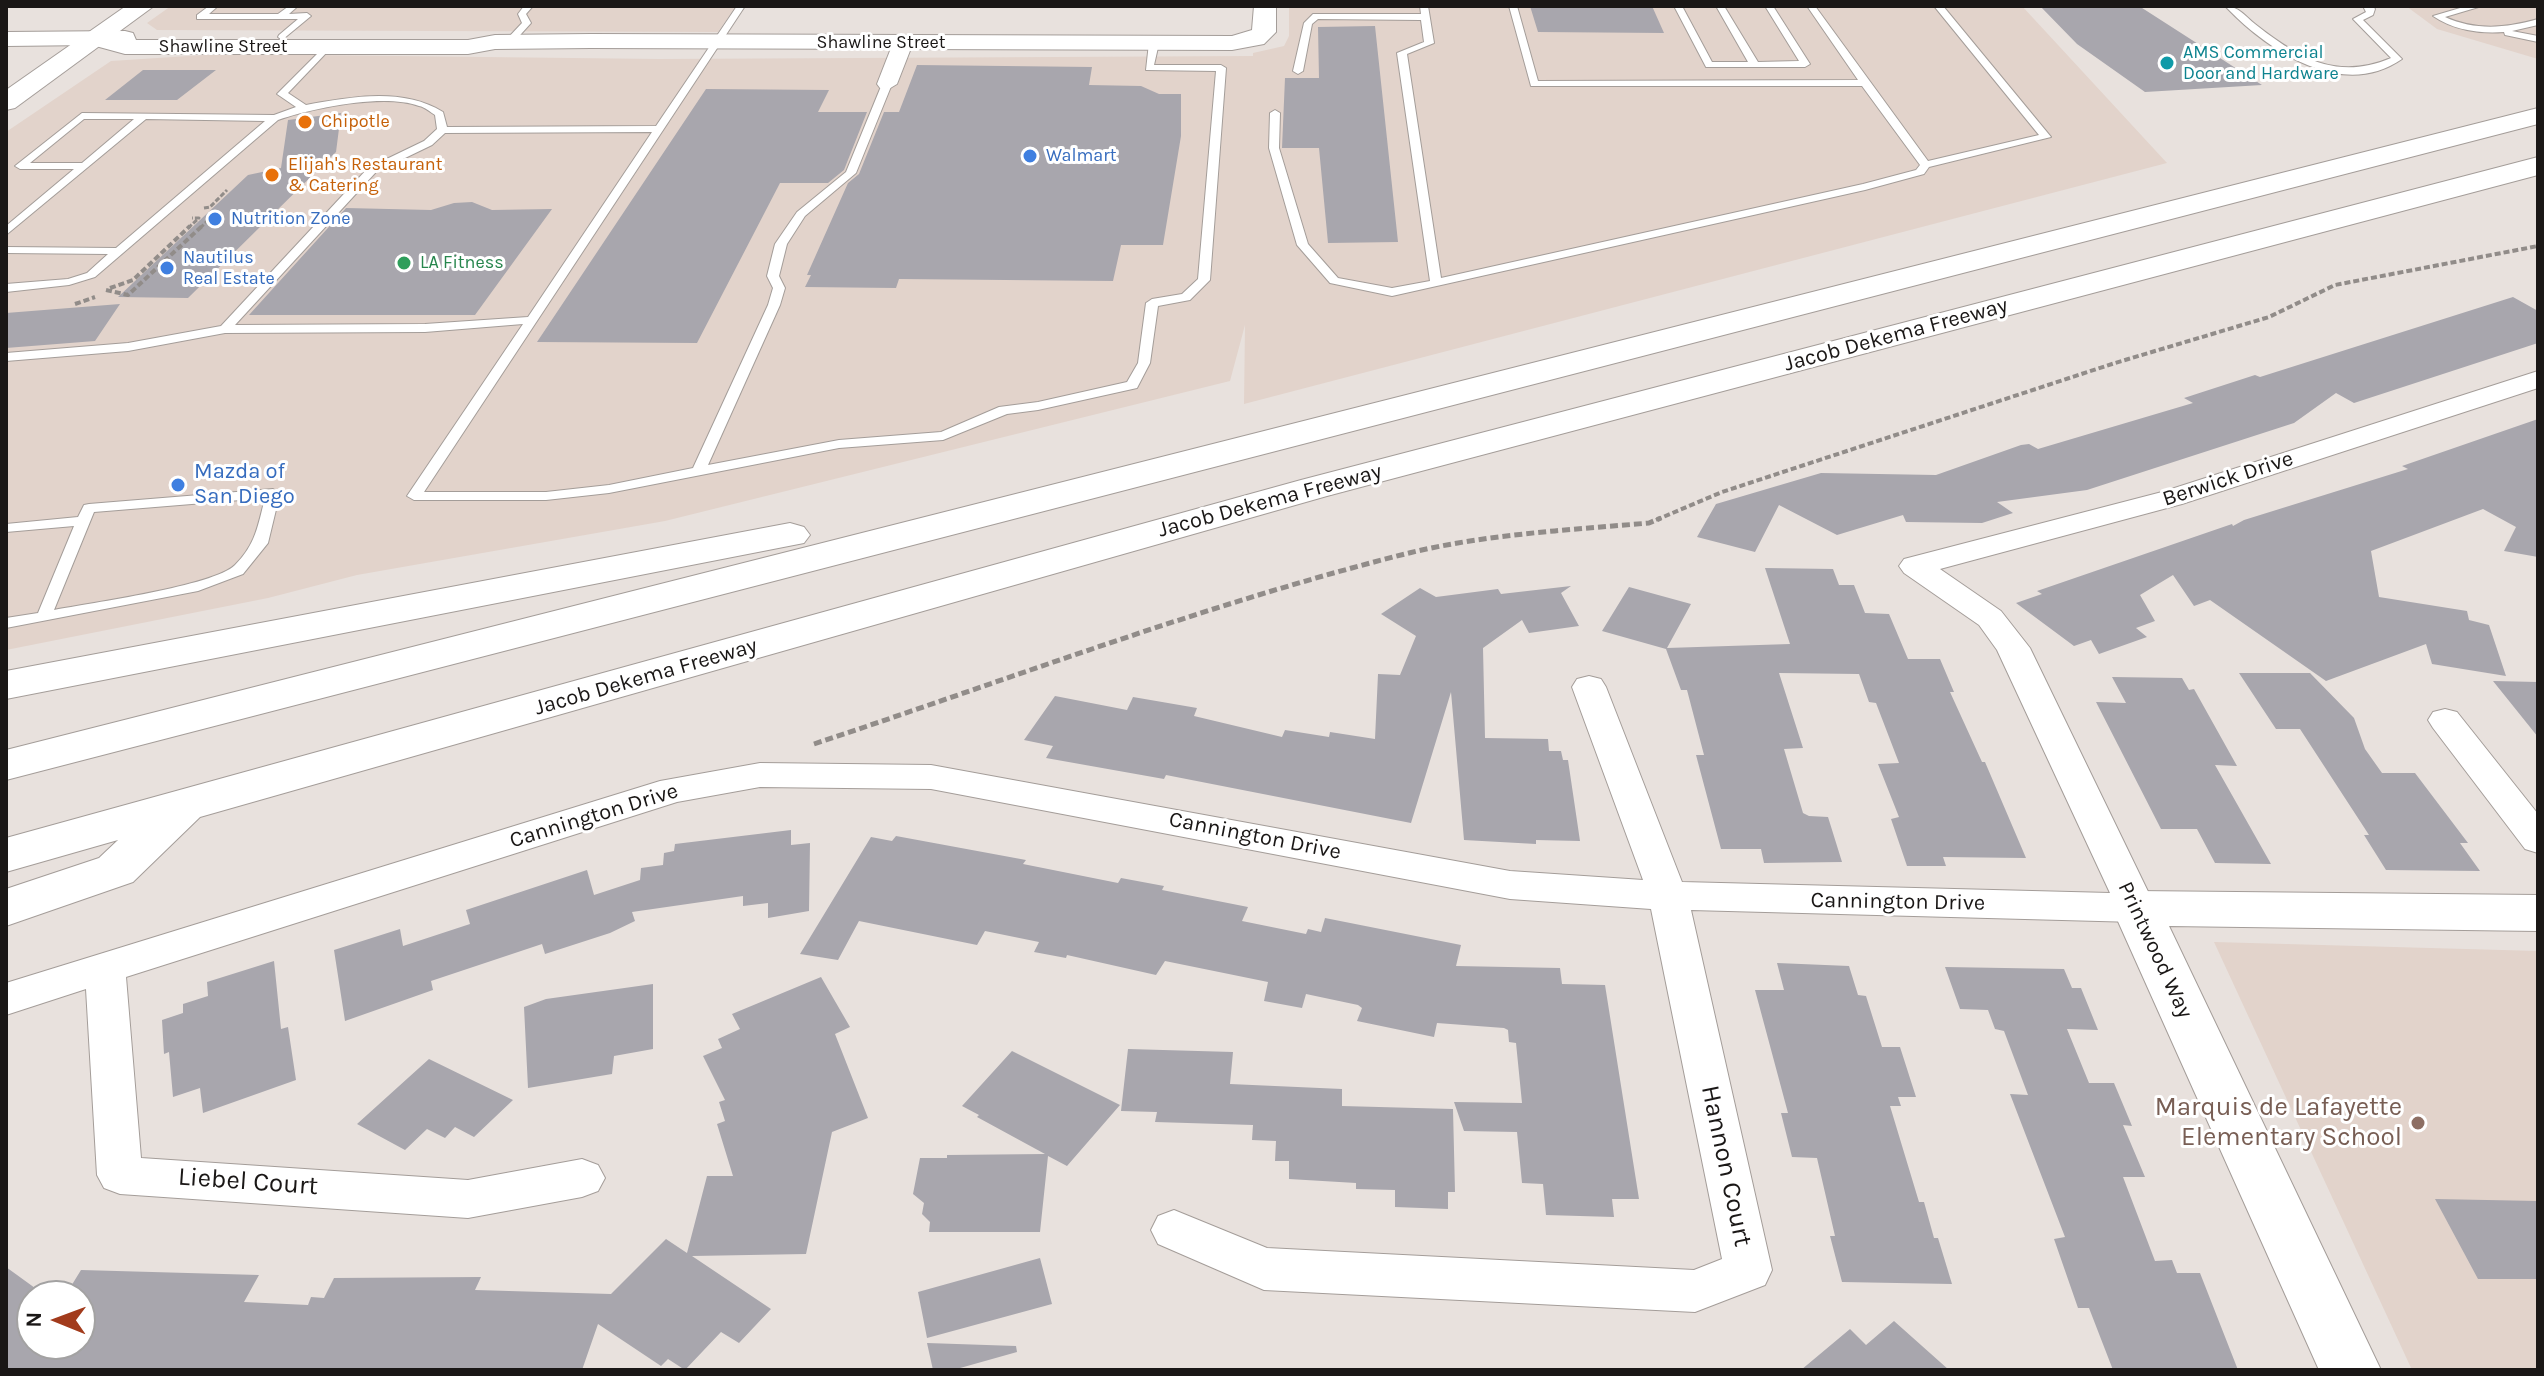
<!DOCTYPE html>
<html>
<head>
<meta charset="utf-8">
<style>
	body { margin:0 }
	#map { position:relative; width:2544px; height:1376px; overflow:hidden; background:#e8e1dd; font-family:Karla,sans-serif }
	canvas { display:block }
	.frame { position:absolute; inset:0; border:8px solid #1a1716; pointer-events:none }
	.north { position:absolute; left:16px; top:1280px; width:80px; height:80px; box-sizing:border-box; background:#fff; border:2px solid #a3a2a2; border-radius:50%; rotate:271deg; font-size:22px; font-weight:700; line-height:32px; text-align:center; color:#1a1716 }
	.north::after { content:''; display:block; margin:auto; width:28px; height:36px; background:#a23b1c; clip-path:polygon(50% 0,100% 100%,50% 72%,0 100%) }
</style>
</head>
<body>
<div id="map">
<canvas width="2544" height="1376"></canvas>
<div class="frame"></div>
<div class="north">N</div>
</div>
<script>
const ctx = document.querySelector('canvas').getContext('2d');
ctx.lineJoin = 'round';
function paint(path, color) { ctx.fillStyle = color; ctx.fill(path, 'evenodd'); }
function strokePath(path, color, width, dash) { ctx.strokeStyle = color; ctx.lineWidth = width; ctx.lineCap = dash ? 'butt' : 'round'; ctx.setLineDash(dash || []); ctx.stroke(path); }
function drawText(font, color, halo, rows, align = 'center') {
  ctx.font = font + ' Karla,sans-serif'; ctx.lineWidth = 6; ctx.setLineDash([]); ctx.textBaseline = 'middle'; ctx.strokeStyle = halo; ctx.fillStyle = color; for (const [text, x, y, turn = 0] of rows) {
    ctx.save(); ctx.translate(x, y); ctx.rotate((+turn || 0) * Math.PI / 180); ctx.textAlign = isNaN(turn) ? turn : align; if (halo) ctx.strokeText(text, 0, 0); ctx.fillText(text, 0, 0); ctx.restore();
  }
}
const built = new Path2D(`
	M171,6H736L718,32L157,30L147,23Z
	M1289,6H2022L2167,163L1244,404L1245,325L1230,381L665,521L357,575L268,598L6,650V132L111,61L219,54L660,59L1253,56V53L1284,46L1289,36Z
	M2406,6H2538V59L2437,29Z
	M2214,942L2538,951V1370H2412Z`);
const building = new Path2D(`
	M1530,6H1652L1664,33L1538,32Z
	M2040,6H2139L2262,85L2145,92L2077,44Z
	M1375,26L1398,242L1328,243L1319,148H1282L1285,78H1319L1318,27Z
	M917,65L1092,67L1089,85L1141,86L1159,94H1181V136L1163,245H1121L1113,281L899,279L896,288L805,287L811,275H807L848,183L859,174L884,112H899Z
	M143,70H216L177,100H105Z
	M706,89L829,90L818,112H867L844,170L828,183H780L697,343L537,342Z
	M341,113L336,152L188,298L118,297L248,175L281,168L288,120Z
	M472,202L492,210L552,209L475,315H249L346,208L431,210L454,203Z
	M2513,297L2538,311V343L2354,403L2336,393L2294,423L2087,490L1997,502L2013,513L1982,523L1906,522L1903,515L1837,535L1779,505L1755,552L1697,537L1716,504L1821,473L1936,475L2021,445L2029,444L2038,449L2193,403L2184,398L2255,375L2260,377Z
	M120,304L95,341L6,348V313Z
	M2538,419V557L2504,551L2516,527L2483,509L2371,551L2379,597L2467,611L2469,620L2489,625L2506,676L2432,664L2426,644L2326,681L2210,600L2194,606L2173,575L2140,595L2155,621L2136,628L2147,637L2099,654L2091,640L2074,646L2016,603L2042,594L2037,591L2232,524L2233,526L2244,520L2408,469L2402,466Z
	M1765,568L1833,569L1839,585H1854L1865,613L1889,614L1908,659H1940L1954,692H1950L1982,762H1985L2026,858L1943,857L1946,866H1907L1891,819L1899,817L1878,764L1899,763L1876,703L1869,702L1859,674L1779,673L1803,748L1784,749L1803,813L1809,816L1828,817L1842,862L1764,863L1761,849H1721L1696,755H1704L1687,690H1681L1666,649L1602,631L1629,587L1691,604L1667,648L1790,644Z
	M1571,586L1561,593L1579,626L1529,633L1522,620L1483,648L1485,738L1548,739L1549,751H1561L1563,760H1568L1580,841L1536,840V844L1464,840L1451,692L1411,823L1166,775L1164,779L1046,758L1053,746L1024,740L1055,696L1127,710L1133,697L1197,708L1194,716L1282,737L1285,730L1329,737L1330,732L1375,739L1378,674L1400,675L1416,636L1381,614L1420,588L1436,597L1498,589L1501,594Z
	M2239,673H2310L2354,718L2365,749L2382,773H2415L2468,843H2460L2480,871L2386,870L2364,835H2369L2300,729H2276Z
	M2112,677L2182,678L2189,690L2194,689L2237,766L2215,765L2271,864L2215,863L2197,829H2161L2096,702L2126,703Z
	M2493,681L2538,682V737Z
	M791,830V845L810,843L809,911L768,918V903L743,906V896L632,912L635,921L610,933L545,954L542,944L431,981L433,990L345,1021L334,950L400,929L403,946L470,924L466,910L587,870L594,895L640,880L641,868L663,865L664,853L674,851L675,844Z
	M896,836L1026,860L1023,864L1118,883L1121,878L1164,886L1162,890L1248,907L1242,921L1306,934L1308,929L1321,932L1325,918L1461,945L1456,966L1560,968L1562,984L1605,985L1639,1199H1612L1614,1217L1546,1215L1543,1184L1522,1183L1517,1132L1464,1131L1454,1102L1522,1103L1516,1043L1509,1042L1508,1030L1504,1028L1437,1023L1434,1037L1357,1021L1362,1008L1358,1005L1306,994L1302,1008L1264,1001L1268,982L1165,961L1156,975L1067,955L1066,958L1034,952L1039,942L985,931L977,945L859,921L838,960L800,954L871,837L892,841Z
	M274,961L281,1029L288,1027L296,1080L203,1113L200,1088L173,1097L169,1052L164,1054L162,1020L183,1013V1004L208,996L207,982Z
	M1777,963L1849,966L1858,995L1866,996L1882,1047H1900L1916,1097H1898L1901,1106H1890L1919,1202H1924L1934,1238H1938L1952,1284L1842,1282L1830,1236H1835L1817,1158L1792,1157L1781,1113H1788L1755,990H1784Z
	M1945,967L2064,969L2072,988H2081L2098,1030L2067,1029L2089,1083H2114L2132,1126L2123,1125L2145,1177H2123L2155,1261L2172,1260L2177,1273H2200L2238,1370H2113L2089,1308H2078L2054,1239L2065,1237L2010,1094L2028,1095L2004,1031L1995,1029L1988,1010L1960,1009Z
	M821,977L850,1027L835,1034L868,1118L832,1132L806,1254L692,1256L771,1309L739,1343L721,1332L685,1370L668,1359L661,1366L598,1324L582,1370H6V1267L46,1296H32V1344H80V1296H65L81,1270L259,1275L244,1302L308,1305L311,1297L324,1298L334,1278L481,1277L475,1290L611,1294L666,1239L687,1253L707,1176H733L717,1124L725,1121L719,1102L725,1100L703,1056L722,1048L718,1039L740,1029L732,1014Z
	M653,984V1049L614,1056L612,1074L528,1088L524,1007L546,999Z
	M1128,1049L1233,1052L1230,1084L1342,1089V1106L1453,1109L1455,1192H1448V1209L1395,1207V1190L1356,1189V1183L1289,1179V1161H1275L1276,1141L1252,1140L1253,1125L1155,1122L1157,1112L1121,1111Z
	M1012,1051L1120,1105L1067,1166L1048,1156L1040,1232H929L930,1222L922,1214L924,1203L913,1194L920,1158H947V1155L1045,1154L977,1117L979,1115L962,1106Z
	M429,1059L513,1100L474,1137L455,1127L445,1138L427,1129L405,1150L357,1124Z
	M2435,1199L2538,1201V1279H2478Z
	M1040,1258L1052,1304L927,1338L918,1292Z
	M1894,1321L1949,1370H1801L1850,1329L1866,1345Z
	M927,1343L1016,1346L1017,1352L953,1370H933Z`);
const pathFar2 = new Path2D(`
	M204,208L210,207L227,190
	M188,228L199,218H192
	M200,228L216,213`);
const pathFar1 = new Path2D(`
	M110,288L133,280L190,226
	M106,290L128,295L202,226
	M75,304L95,297
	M1656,520L1722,492L2115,363L2269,317L2335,285L2538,246`);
const path = new Path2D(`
	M814,744C1010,679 1209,603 1409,553C1487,534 1569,530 1649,523L1661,518`);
const service = new Path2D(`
	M209,6H218L209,14H278L289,6H298L289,14L307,13L311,16L282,40L278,37L279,35L298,19H197V15Z
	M524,6H533L526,14L531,23L512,44H506V40L522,23L518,14Z
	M737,6H745L424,492H546L609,485L693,468L768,305L773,288L767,276L775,244L797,212L846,172L882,84L887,81L892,84L856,173L805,216L787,244L779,276L785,288L780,305L708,465L839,440L941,432L999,407L1038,402L1127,382L1138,363L1146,303L1152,299L1182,294L1198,279L1216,71L1146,70L1149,43L1154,40L1159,43L1154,65H1221L1226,68L1210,280L1190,300L1158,306L1150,363L1137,388L1038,410L1007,414L943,440L839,448L609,493L546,500H414L407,496L523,324L425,332L225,333L128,351L6,361V353L128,343L221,326L368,168L424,141L437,129L435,115C430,112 425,107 419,106C384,93 313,108 278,120L95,277L69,285L6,292V284L68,279L87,273L108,254L6,253V247L116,248L265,121L146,119L6,235V226L74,169H20L15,166L82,113L274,115L296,107L277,94L327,44L332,47L330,49L288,93L306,105C351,97 402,87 443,112L447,127L656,126ZM84,119H134L82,163H30ZM652,132L528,317L425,324L235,325L376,172L432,145L445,133Z
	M1420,6H1428L1434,43L1407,54L1441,278L1863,184L1916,170L1920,165L1862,86H1531L1509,6H1517L1538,81L1858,80L1807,6H1815L1928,161L2039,135L1934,6H1943L2051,137L1929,167L1924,174L1865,190L1392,296L1330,283L1297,245L1269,148L1270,113L1275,110L1280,113L1279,148L1308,244L1338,278L1392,288L1430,281L1397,53L1424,42L1421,20L1318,19L1312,24L1303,71L1298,74L1293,71L1304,23L1313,14H1421Z
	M1674,6H1682L1712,62H1748L1716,6H1724L1758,62L1799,61L1765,6H1773L1810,64L1805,67H1706Z
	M2225,6C2238,6 2245,16 2255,24C2298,58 2337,81 2391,58L2353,19L2366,12L2363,6H2373L2375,9L2373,15L2363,20L2402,59C2342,101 2267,50 2225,6Z
	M2467,6H2482L2445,17C2476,31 2506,28 2538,19V25L2512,31L2538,36V42L2505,35L2504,32C2480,34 2453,30 2433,16Z
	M273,489L280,493L268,543L243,574L198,591L6,628V618L38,613L74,526L6,532V524L78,517L84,505L89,504ZM265,498C258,525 256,544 235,565C214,586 90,603 54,610L94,512Z`);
const minor = new Path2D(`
	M903,37L913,43L897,84L887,90L880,88L877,84L893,43Z
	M2538,371V388L2182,504L1940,569L2001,611L2030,648L2156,908L2150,918L2136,922L1691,910L1772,1270L1765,1285L1695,1312L1264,1290L1158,1244L1151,1230L1158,1216L1174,1210L1267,1248L1694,1270L1722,1259L1651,909L1510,899L931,789L760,787L677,802L126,977L141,1158L468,1180L582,1159L598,1165L605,1178L598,1191L582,1197L468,1218L120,1194L104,1188L97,1175L86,989L6,1015V983L660,781L760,763L931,765L1510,871L1643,880L1572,687L1577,679L1589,676L1601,679L1606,687L1682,882L2110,893L1997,650L1979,625L1904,573L1899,566L1904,559L2162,492Z
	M2445,709L2457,712L2538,814V853L2525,849L2433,728L2428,720L2433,712Z`);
const tertiary = new Path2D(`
	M1254,6H1276V32L1264,44L1232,50L591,48L495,49L468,54H125L92,45L6,46V32L125,31L133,33L136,40H468L495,35L591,34L1232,36L1252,30Z
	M2136,891L2538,895V931L2169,926L2381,1370H2319L2112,908L2119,896Z`);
const primary = new Path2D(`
	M126,6H154L15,108L6,110V90Z`);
const motorway = new Path2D(`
	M2538,108V124L6,780V750Z
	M2538,157V175L1327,496L200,817L133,882L6,926V889L99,858L118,840L6,872V838L1301,480Z
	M790,523L804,527L810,535L804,543L6,699V671Z`);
const markers = [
	[2167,63,8,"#0f9aa8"],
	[305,122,8,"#e8710a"],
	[1030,156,8,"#3f7fe0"],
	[272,175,8,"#e8710a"],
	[215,219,8,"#3f7fe0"],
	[404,263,8,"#2e9e5b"],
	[167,268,8,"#3f7fe0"],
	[178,485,8,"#3f7fe0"],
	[2418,1123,8,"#8d6e63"]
];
const farStreetnames = [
	["Shawline Street",881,43],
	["Shawline Street",223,47]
];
const farCulturenames = [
	["AMS Commercial",2183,53],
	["Door and Hardware",2183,74]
];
const farFoodnames = [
	["Chipotle",321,122],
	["Elijah's Restaurant",288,165],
	["& Catering",288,186]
];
const farShopnames = [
	["Walmart",1046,156],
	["Nutrition Zone",231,219],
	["Nautilus",183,258],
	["Real Estate",183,279]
];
const farLeisurenames = [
	["LA Fitness",420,263]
];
const streetNames = [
	["Jacob Dekema Freeway",1896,335,-15],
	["Berwick Drive",2228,479,-18],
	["Jacob Dekema Freeway",1270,501,-15],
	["Jacob Dekema Freeway",646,677,-16],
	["Cannington Drive",594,816,-17],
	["Cannington Drive",1255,836,11],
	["Cannington Drive",1898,902,1],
	["Printwood Way",2155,950,65]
];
const shopNames = [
	["Mazda of",194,472],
	["San Diego",194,497]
];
const nearEducationnames = [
	["Marquis de Lafayette",2402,1108],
	["Elementary School",2402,1138]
];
const nearStreetnames = [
	["Hannon Court",1726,1166,78],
	["Liebel Court",248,1182,4]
];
paint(built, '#e2d3cb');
paint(building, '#a8a6ad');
strokePath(service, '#a49d99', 2);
strokePath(minor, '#a49d99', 2);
strokePath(tertiary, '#a49d99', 2);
strokePath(primary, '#a49d99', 2);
strokePath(motorway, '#a49d99', 2);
strokePath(pathFar2, '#918c89', 3, [5, 2]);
strokePath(pathFar1, '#918c89', 4, [6, 3]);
strokePath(path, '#918c89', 5, [8, 4]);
paint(service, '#fff');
paint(minor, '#fff');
paint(tertiary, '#fff');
paint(primary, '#fff');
paint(motorway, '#fff');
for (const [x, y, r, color] of markers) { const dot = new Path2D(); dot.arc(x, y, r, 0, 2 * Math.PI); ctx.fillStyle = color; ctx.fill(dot); strokePath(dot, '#fff', 3); }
drawText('18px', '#1a1716', '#fff', farStreetnames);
drawText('18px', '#0d838f', '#fff', farCulturenames, 'left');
drawText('18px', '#c56008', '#fff', farFoodnames, 'left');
drawText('18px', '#366cbe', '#fff', farShopnames, 'left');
drawText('18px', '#27864d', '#fff', farLeisurenames, 'left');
drawText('22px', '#1a1716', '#fff', streetNames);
drawText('22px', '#366cbe', '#fff', shopNames, 'left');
drawText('26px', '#785e54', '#fff', nearEducationnames, 'right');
drawText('26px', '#1a1716', '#fff', nearStreetnames);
</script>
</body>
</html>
